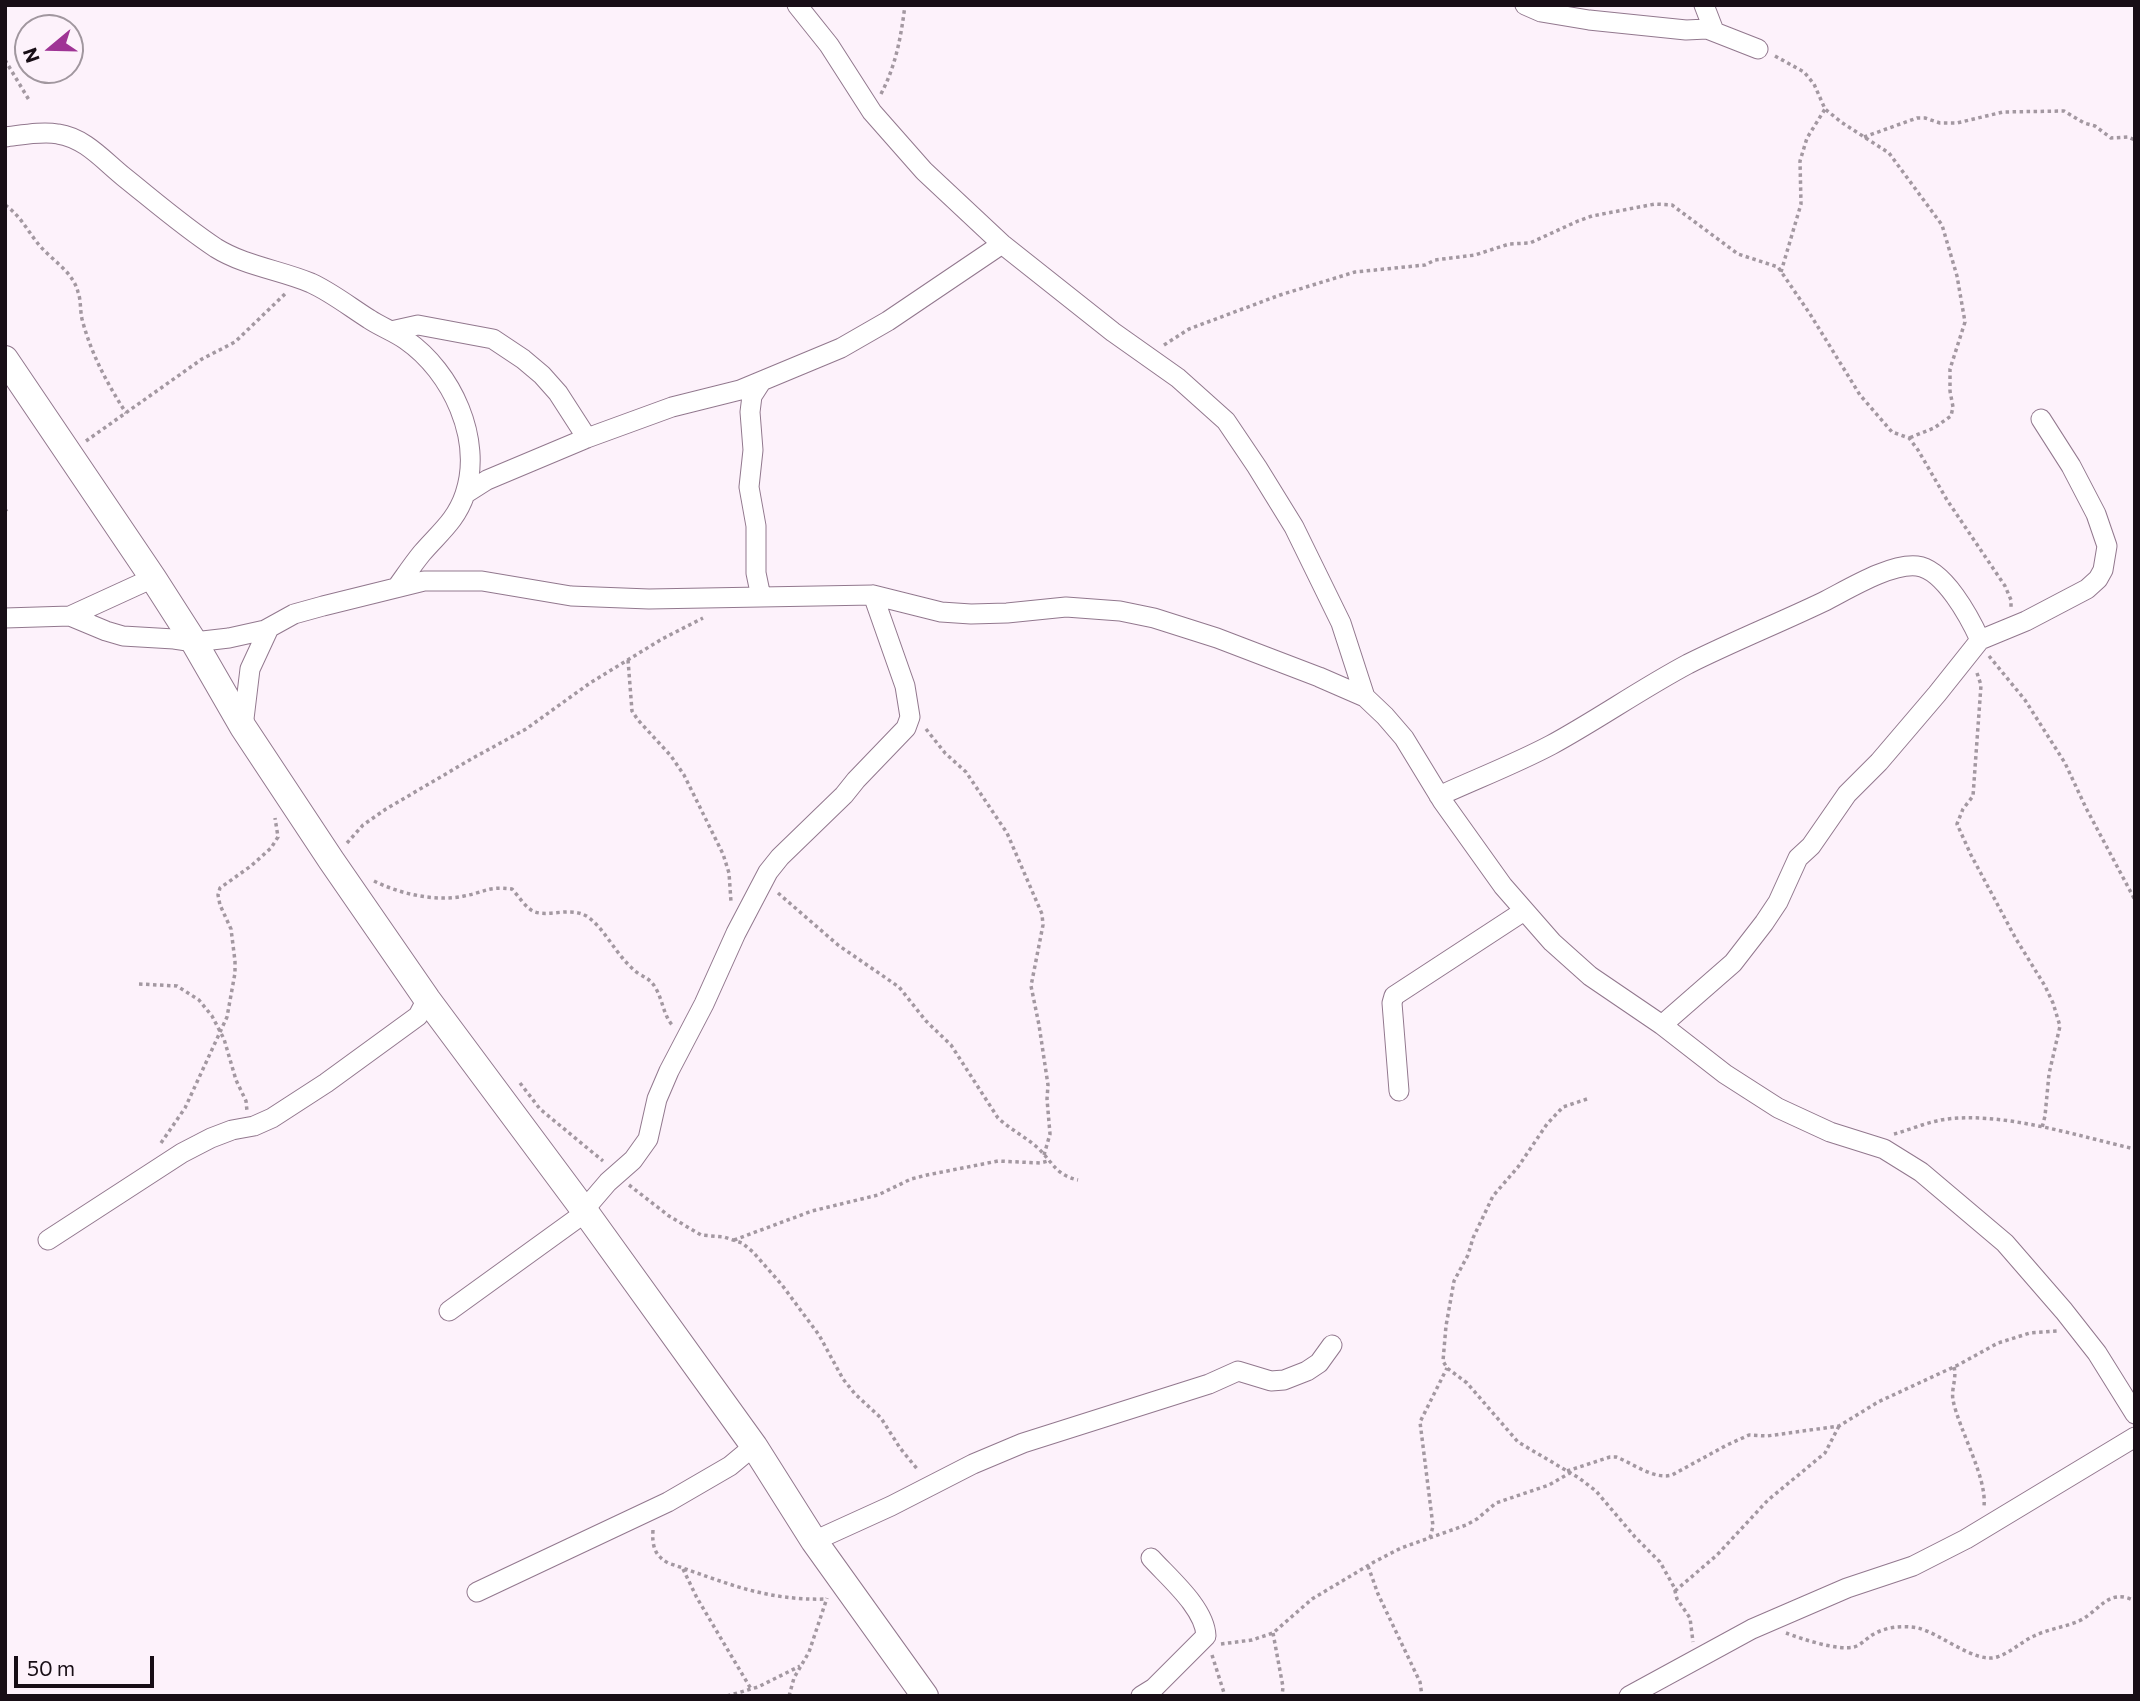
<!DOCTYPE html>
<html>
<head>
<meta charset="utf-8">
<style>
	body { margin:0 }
	#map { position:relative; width:2140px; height:1701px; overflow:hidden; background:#fdf2fb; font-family:Commissioner,sans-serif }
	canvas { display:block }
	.frame { position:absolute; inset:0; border:7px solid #180e16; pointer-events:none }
	.north { position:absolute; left:14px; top:14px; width:70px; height:70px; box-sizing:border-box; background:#fdf2fb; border:2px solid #a1979f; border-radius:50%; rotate:251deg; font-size:19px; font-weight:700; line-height:28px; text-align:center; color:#180e16 }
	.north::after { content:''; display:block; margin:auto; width:24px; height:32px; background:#9f3495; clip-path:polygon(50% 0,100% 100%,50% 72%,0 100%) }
	.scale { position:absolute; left:14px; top:1656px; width:140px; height:32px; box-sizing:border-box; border:4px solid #180e16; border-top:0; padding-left:9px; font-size:21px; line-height:24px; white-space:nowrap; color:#180e16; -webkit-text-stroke:5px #fdf2fb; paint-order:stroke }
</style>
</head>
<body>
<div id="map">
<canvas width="2140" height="1701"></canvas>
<div class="frame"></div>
<div class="north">N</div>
<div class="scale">50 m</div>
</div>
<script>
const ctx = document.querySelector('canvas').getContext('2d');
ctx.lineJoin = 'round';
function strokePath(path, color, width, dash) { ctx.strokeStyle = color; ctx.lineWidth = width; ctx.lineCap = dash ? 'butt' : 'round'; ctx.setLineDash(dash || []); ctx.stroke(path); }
const path = new Path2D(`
	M1775,56L1804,72L1814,84L1825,109L1841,122L1889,153L1942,225L1957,276L1965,322L1950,369V391L1953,407L1951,416L1934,428L1909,438
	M5,60L29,100
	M881,94C896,65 901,37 905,5
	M1864,137L1917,118H1925L1940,123H1957L2003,112L2064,111L2084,123L2095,126L2111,138L2128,137L2135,140
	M5,205C21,216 28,232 40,246C53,261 73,272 78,292C81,300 80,310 82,319C91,354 107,383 126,413
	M1781,272L1801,204L1800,161L1807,138L1825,109
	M1164,345L1189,329L1280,295L1355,272L1425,265L1435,260L1475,255L1509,244L1530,243L1578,221L1592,216L1655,204L1672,205L1738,254L1778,267L1810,314L1860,395L1892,432L1909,438L1918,450L1947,500L2005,586L2011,600V608
	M86,441L202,359L235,342L287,292
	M5,511L7,509
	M1989,656L2025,700L2065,763L2086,808L2135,900
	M628,660L632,711L638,720L671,756L684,775L723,854L729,873L731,902
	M1977,673L1981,685L1973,796L1963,809L1957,824L1971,855L2016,939L2045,986L2053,1003L2060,1026L2049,1074L2045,1116L2042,1128
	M926,729L945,753L966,772L1007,833L1042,914L1043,925L1031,986L1039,1025L1048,1085L1047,1099L1050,1134L1044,1155
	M347,843L363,825L386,809L473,758L526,729L590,683L662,639L703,618
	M374,881C400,894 436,902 464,896C486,892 487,886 512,889C518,895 526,909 535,912C551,917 571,906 588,917C607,931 617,958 639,974C646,978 651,980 655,987C663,1000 663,1015 673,1026
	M778,893L838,945L899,987L926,1021L951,1045L998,1118C1011,1130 1026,1137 1039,1149C1053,1163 1056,1175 1078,1180
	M139,984L177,986L199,1000L212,1016L224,1039L236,1080L246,1101L247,1111
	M520,1083L540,1109L603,1161
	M1587,1099L1563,1107L1547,1124L1518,1167L1493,1196L1473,1238L1468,1255L1454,1281L1446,1326L1443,1361L1447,1368L1467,1383L1518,1442L1579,1478L1596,1491L1635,1537L1660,1562L1674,1587L1677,1599L1690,1618L1693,1642
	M1894,1134C1909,1130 1925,1123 1941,1120C1999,1110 2077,1136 2135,1149
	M161,1143L185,1108L227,1017L235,973V961L231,929L220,905L218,895L220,888L251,866L271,848L278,837L275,818
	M629,1185L669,1216L701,1235L724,1237L742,1243L753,1252L782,1285L819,1335L843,1379L855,1394L881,1418L900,1448L918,1470
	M734,1240L812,1211L878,1195L911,1179L927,1175L998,1161L1040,1163L1048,1161
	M1954,1367C1957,1378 1951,1389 1953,1400C1959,1430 1987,1477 1984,1506
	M1567,1471L1610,1457H1616C1633,1463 1653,1480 1672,1475L1727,1445L1749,1435L1767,1436L1839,1426L1878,1402L1958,1365L1998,1343L2030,1333L2058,1331
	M653,1530C652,1545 654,1555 668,1563C725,1582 764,1601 827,1599
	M1430,1538L1433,1526L1420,1422L1447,1368
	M1368,1566L1378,1594L1420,1682L1422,1696
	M683,1569L697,1598L751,1689
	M1675,1591L1717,1555L1768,1500L1825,1453L1839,1426
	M1273,1633L1283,1687L1282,1696
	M1786,1633C1802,1639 1838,1651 1854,1647C1861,1645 1866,1639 1872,1635C1885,1627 1902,1625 1918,1628C1940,1633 1975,1664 1997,1657C2010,1653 2021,1642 2034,1636C2048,1629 2065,1627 2079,1621C2100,1611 2108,1587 2135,1601
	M1221,1644L1252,1640L1273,1633L1312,1599L1374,1562L1401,1548L1466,1525L1477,1519L1496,1503L1549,1485L1570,1473
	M1212,1655L1225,1696
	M727,1696L758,1687L800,1666
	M789,1696L794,1678L809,1652L827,1598`);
const street = new Path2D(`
	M797,5L829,45L872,112L924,171L1002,244L1113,332L1178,378L1226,421L1257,467L1294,527L1341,623L1365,697
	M1525,5L1541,12L1589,20L1686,30L1707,29L1758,49
	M1704,5L1714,31
	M5,137C22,135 42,131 58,134C85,138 103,160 124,177C154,201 184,227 216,248C245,266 280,270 311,283C331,292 350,307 369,319C381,327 395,332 406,340C452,372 483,439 465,494C456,521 439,533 422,553C413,564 405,576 397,587
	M391,331L418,325L493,339L523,359L542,375L558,393L587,438
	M465,494L487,480L587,438L672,407L740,390L841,348L888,321L1002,244
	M761,597L756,573V526L749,487L753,450L750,412L752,396L761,382
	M70,616L106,631L123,636L174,639L194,642L229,638L265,630L294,614L323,606L424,581H482L571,596L649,599L873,595L941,612L971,614L1007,613L1066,607L1120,611L1154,618L1217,638L1319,677L1365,697L1385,716L1404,738L1443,802L1503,886L1552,942L1590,976L1662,1025L1725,1074L1778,1108L1830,1132L1884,1149L1921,1172L2005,1243L2064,1311L2097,1353L2135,1414
	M5,618L70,616L153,578
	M243,727L250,669L269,628
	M1439,796C1476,779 1515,764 1551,745C1597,720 1641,689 1688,664C1732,642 1779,623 1823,602C1847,590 1890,563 1917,566C1944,569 1970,618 1980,640
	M1662,1025L1733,963L1764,923L1778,902L1798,858L1811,846L1847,794L1879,762L1937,694L1980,640L2026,621L2087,589L2098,579L2103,570L2107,546L2096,514L2071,466L2041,419
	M1399,1091L1392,1003L1394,996L1524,911
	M584,1210L608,1182L633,1160L648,1139L657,1099L669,1071L704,1004L736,933L768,872L780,857L844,795L856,780L906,728L910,717L905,686L873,595
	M48,1240L182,1153L211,1138L232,1130L254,1126L272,1118L326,1083L418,1016L427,999
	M449,1311L586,1212
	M814,1541L891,1506L973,1464L1023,1443L1209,1384L1238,1371L1271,1381L1284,1380L1307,1371L1319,1363L1332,1345
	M477,1592L668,1502L730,1466L754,1446
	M1141,1696L1154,1688L1206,1636C1205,1608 1169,1578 1151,1558
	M1629,1696L1752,1629L1847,1588L1913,1566L1966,1539L2135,1437`);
const secondary = new Path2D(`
	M5,359L153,578L194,642L243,727L331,860L427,999L584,1210L754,1446L814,1541L925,1696`);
strokePath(street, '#92788e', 21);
strokePath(secondary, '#92788e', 28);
strokePath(path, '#a398a1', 3.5, [3.5, 3.5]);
strokePath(street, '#fff', 19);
strokePath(secondary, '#fff', 26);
</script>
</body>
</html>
